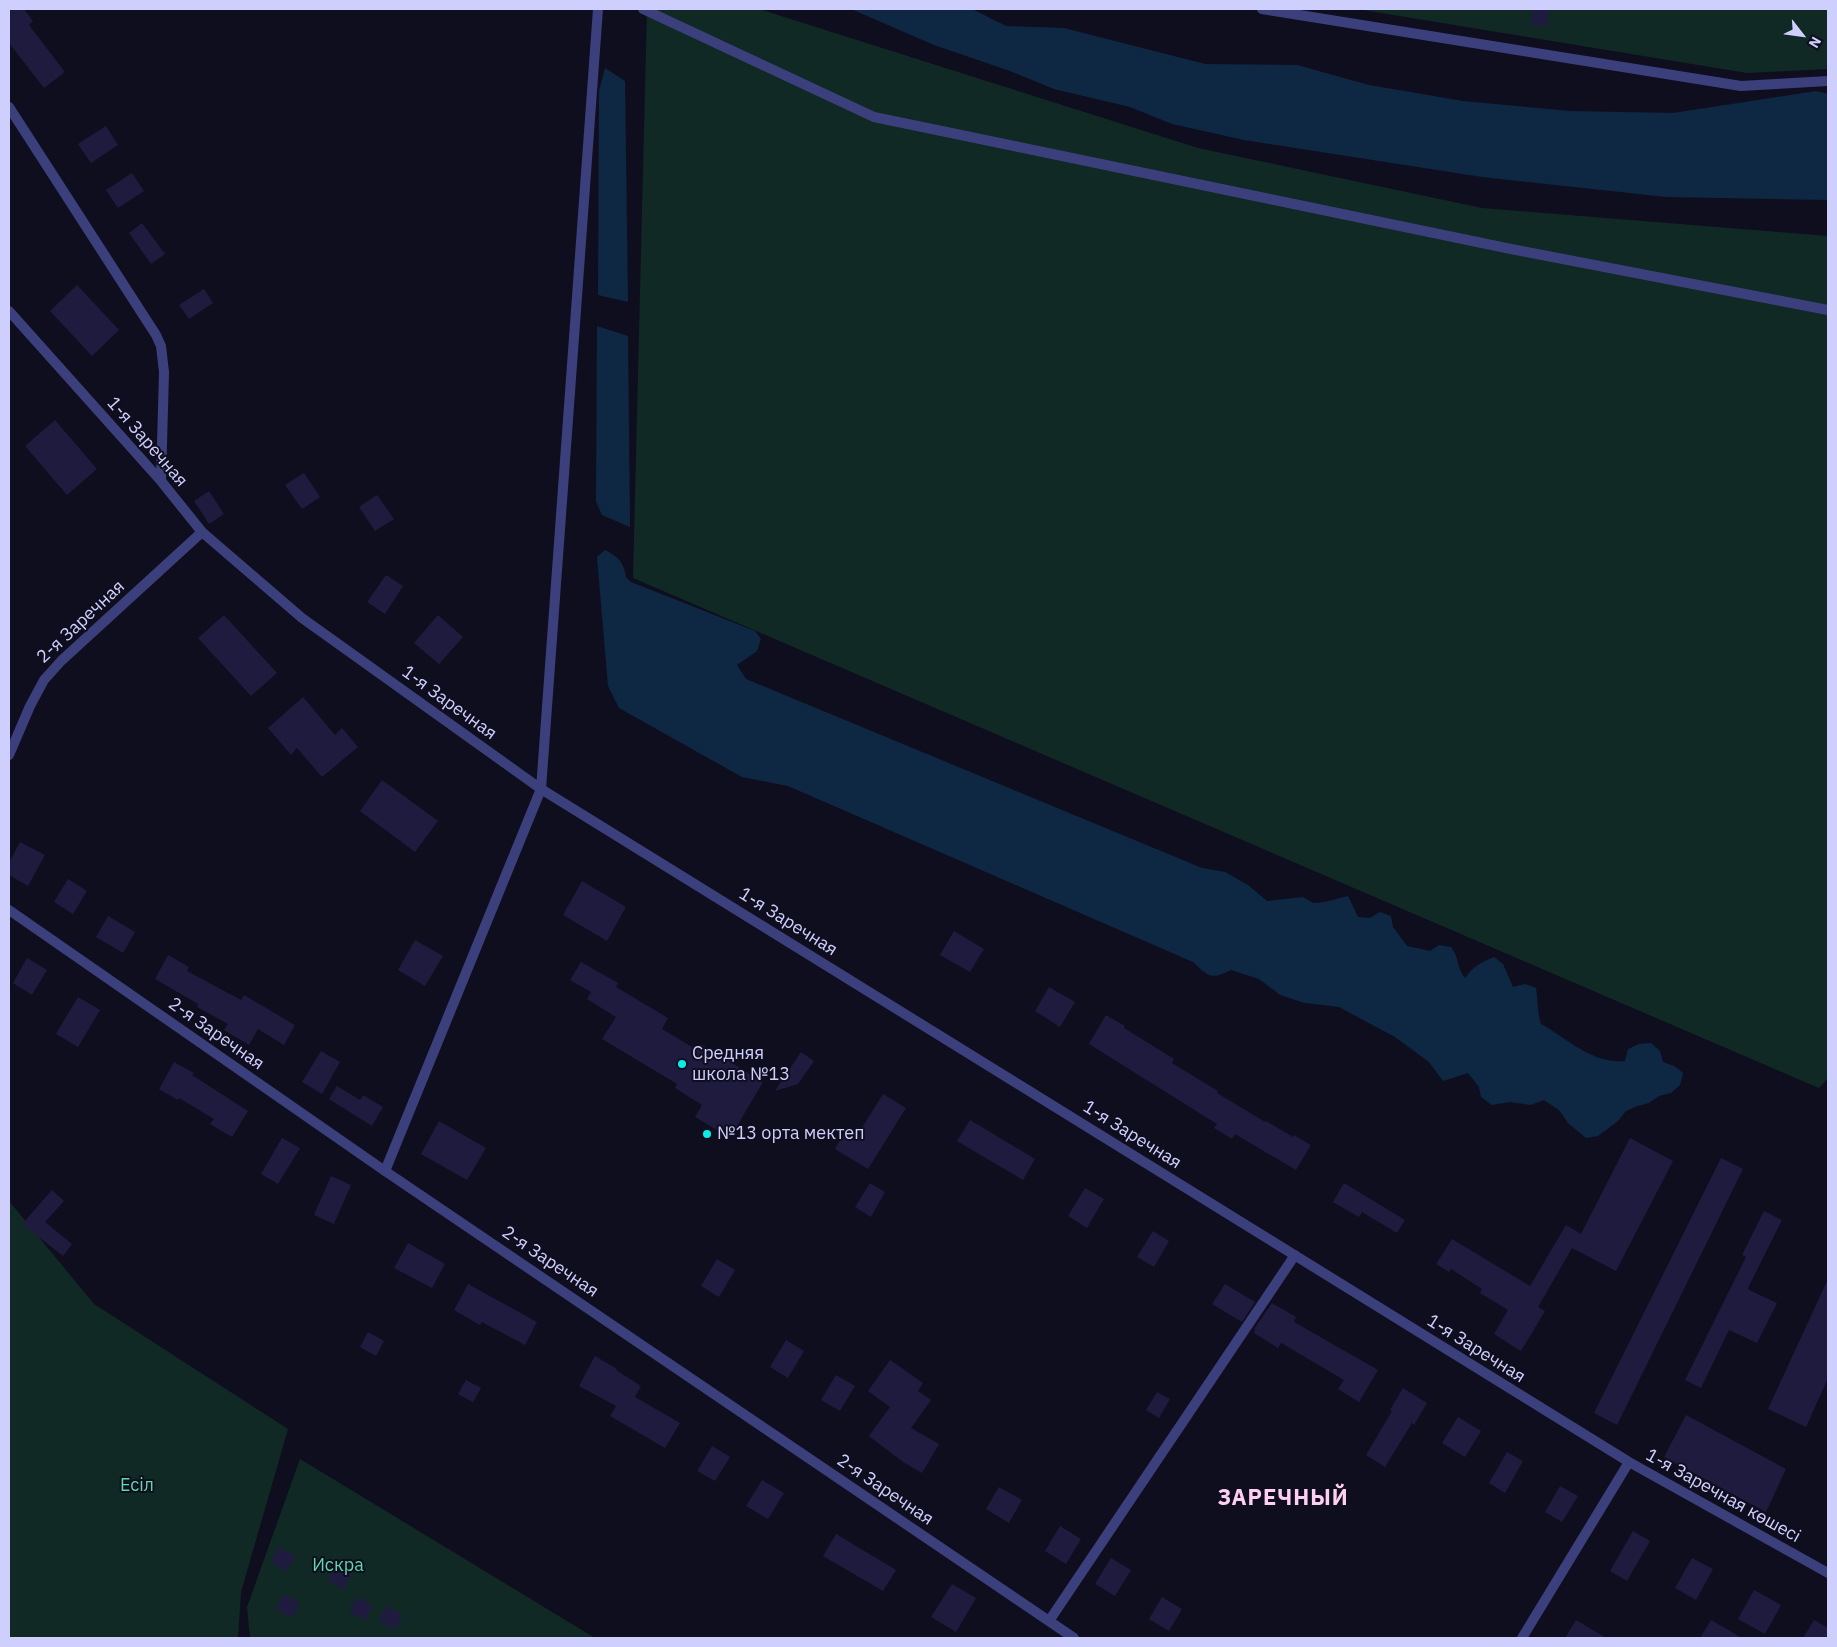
<!DOCTYPE html>
<html>
<head>
<meta charset="utf-8">
<style>
	body { margin:0 }
	#map { position:relative; width:1837px; height:1647px; overflow:hidden; background:#0f0e1f; font-family:"IBM Plex Sans",sans-serif }
	canvas { display:block }
	.frame { position:absolute; inset:0; border:10px solid #cfcffd; pointer-events:none }
	.north { position:absolute; left:1777px; top:10px; width:50px; height:50px; -webkit-text-stroke:4px #0f0e1f; paint-order:stroke; rotate:120deg; font-size:14px; font-weight:700; line-height:20px; text-align:center; color:#cfcffd }
	.north::after { content:''; display:block; margin:auto; width:18px; height:22px; background:#cfcffd; clip-path:polygon(50% 0,100% 100%,50% 72%,0 100%) }
</style>
</head>
<body>
<div id="map">
<canvas width="1837" height="1647"></canvas>
<div class="frame"></div>
<div class="north">N</div>
</div>
<script>
const ctx = document.querySelector('canvas').getContext('2d');
ctx.lineJoin = 'round';
function paint(path, color) { ctx.fillStyle = color; ctx.fill(path, 'evenodd'); }
function strokePath(path, color, width, dash) { ctx.strokeStyle = color; ctx.lineWidth = width; ctx.lineCap = dash ? 'butt' : 'round'; ctx.setLineDash(dash || []); ctx.stroke(path); }
function drawText(font, color, halo, rows, align = 'center') {
  ctx.font = font + ' "IBM Plex Sans",sans-serif'; ctx.lineWidth = 4; ctx.setLineDash([]); ctx.textBaseline = 'middle'; ctx.strokeStyle = halo; ctx.fillStyle = color; for (const [text, x, y, turn = 0] of rows) {
    ctx.save(); ctx.translate(x, y); ctx.rotate((+turn || 0) * Math.PI / 180); ctx.textAlign = isNaN(turn) ? turn : align; if (halo) ctx.strokeText(text, 0, 0); ctx.fillText(text, 0, 0); ctx.restore();
  }
}
const green = new Path2D(`
	M647,9H759L1198,148L1482,208L1828,236V1078L1819,1088L633,578Z
	M1357,9H1828V69L1747,73Z
	M9,1201L94,1304L288,1429L241,1592L238,1638H9Z
	M300,1459L595,1638H250L247,1607Z`);
const water = new Path2D(`
	M851,9H972L1006,26L1064,28L1205,64L1297,65L1369,85L1463,101L1570,111L1673,113L1816,91L1828,94V200L1666,197L1482,177L1244,140L1172,124L1130,107L1054,89L1010,71L934,45Z
	M605,68L625,81L628,302L598,295L599,91Z
	M597,326L628,336L630,527L602,515L596,501Z
	M605,550C618,557 624,562 626,577L631,582L755,631L761,639L757,651L737,665L746,679L1202,868L1225,872L1248,885L1267,901L1303,897L1313,903L1325,902L1348,896L1358,917L1370,918L1380,912L1391,916L1393,927L1407,946L1430,951L1439,945L1451,947C1460,959 1456,966 1465,978C1473,967 1481,962 1494,957L1503,964L1513,987L1525,984L1536,988C1538,1001 1537,1012 1541,1024C1566,1038 1594,1065 1625,1061L1628,1049L1639,1044L1651,1043L1660,1051L1663,1062L1674,1066L1683,1073L1680,1085L1671,1093L1659,1096L1649,1103L1637,1106L1626,1111L1618,1121L1598,1136L1586,1138L1568,1123L1560,1111L1544,1100L1531,1105L1510,1102L1492,1105L1481,1097L1479,1087L1468,1073L1443,1081L1429,1062L1395,1037L1339,1007L1305,1003L1280,995L1259,979L1231,970C1211,980 1209,977 1193,962L788,786L742,777L619,708L608,686L597,557Z`);
const building = new Path2D(`
	M9,9H24L33,21L29,25L65,72L44,88L9,43Z
	M1533,9H1549L1547,26L1531,25Z
	M106,126L118,145L91,163L78,144Z
	M132,173L144,191L118,208L106,190Z
	M142,223L165,254L151,264L129,233Z
	M77,285L119,330L92,356L50,311Z
	M204,289L213,303L189,319L179,305Z
	M55,420L97,469L67,495L25,446Z
	M304,473L320,497L302,509L285,485Z
	M209,491L224,514L209,524L194,501Z
	M377,495L394,519L375,531L359,507Z
	M386,575L403,586L385,614L367,602Z
	M224,615L277,673L251,696L198,638Z
	M438,615L463,637L439,664L414,643Z
	M303,697L335,735L342,728L358,747L322,777L297,748L291,755L268,728Z
	M382,780L438,821L415,852L360,811Z
	M20,842L45,855L28,886L9,875V863Z
	M68,879L87,891L73,914L54,902Z
	M582,881L626,907L607,941L563,915Z
	M108,916L135,932L123,953L96,937Z
	M954,931L984,949L970,972L940,955Z
	M415,940L443,956L425,986L398,970Z
	M168,955L189,967L187,971L241,1000L244,995L295,1025L284,1045L258,1029L249,1045L224,1030L228,1024L197,1007L198,1004L155,979Z
	M27,958L47,970L32,995L13,983Z
	M581,962L618,983L616,987L668,1018L662,1029L697,1050L701,1044L763,1082L730,1138L695,1117L702,1105L675,1088L677,1084L602,1039L616,1017L587,999L591,992L570,980Z
	M1049,987L1075,1002L1060,1027L1035,1011Z
	M78,997L100,1010L78,1047L56,1034Z
	M1106,1015L1125,1026L1124,1028L1174,1059L1172,1063L1218,1091L1217,1093L1265,1122L1266,1121L1293,1137L1294,1135L1311,1145L1296,1170L1235,1134L1232,1139L1214,1128L1217,1124L1089,1044Z
	M321,1051L340,1062L322,1094L302,1082Z
	M801,1052L814,1061L798,1084L775,1091Z
	M174,1062L194,1073L192,1075L248,1111L232,1137L210,1124L214,1119L179,1098L178,1100L159,1089Z
	M337,1086L360,1100L363,1095L383,1107L372,1126L329,1099Z
	M883,1094L906,1108L868,1169L835,1149L844,1133L855,1139Z
	M970,1120L1035,1159L1023,1180L957,1141Z
	M439,1121L486,1148L467,1180L421,1154Z
	M282,1138L300,1148L278,1184L261,1174Z
	M1630,1138L1673,1161L1616,1271L1572,1248L1538,1307L1545,1311L1521,1351L1494,1334L1508,1310L1480,1293L1482,1289L1451,1269L1449,1272L1436,1264L1452,1239L1530,1286L1566,1225L1581,1234Z
	M1721,1158L1743,1169L1617,1425L1594,1413Z
	M331,1176L351,1185L334,1224L314,1215Z
	M870,1183L885,1192L871,1217L855,1207Z
	M1344,1183L1405,1220L1397,1233L1362,1212L1359,1217L1333,1202Z
	M1085,1188L1104,1199L1087,1228L1068,1216Z
	M52,1190L64,1201L45,1222L72,1244L63,1256L22,1224Z
	M1764,1211L1782,1220L1748,1288L1749,1290L1777,1303L1757,1343L1729,1330L1701,1388L1685,1380L1746,1257L1742,1255Z
	M1153,1231L1169,1241L1154,1267L1137,1257Z
	M408,1243L445,1264L432,1288L394,1268Z
	M717,1259L735,1270L719,1297L701,1286Z
	M1828,1279V1378L1806,1427L1768,1409Z
	M468,1284L537,1322L525,1345L482,1322L480,1325L454,1310Z
	M1225,1284L1255,1302L1242,1322L1212,1304Z
	M1272,1303L1296,1317L1294,1322L1378,1370L1359,1402L1338,1389L1344,1380L1281,1343L1278,1348L1254,1333L1255,1330L1254,1329Z
	M368,1332L384,1341L376,1356L360,1347Z
	M786,1340L804,1351L788,1378L770,1367Z
	M595,1356L617,1369L616,1370L641,1386L635,1397L680,1423L665,1448L610,1416L616,1406L579,1386Z
	M890,1360L923,1383L918,1391L931,1400L911,1428L939,1444L922,1473L903,1462L869,1436L890,1407L868,1391Z
	M836,1375L855,1386L840,1411L821,1400Z
	M466,1380L481,1388L473,1402L458,1394Z
	M1403,1388L1427,1403L1414,1425L1412,1423L1385,1467L1366,1455L1392,1411L1390,1410Z
	M1157,1392L1170,1399L1159,1418L1146,1410Z
	M1686,1415L1786,1469L1766,1512L1664,1457Z
	M1458,1417L1481,1431L1465,1457L1442,1443Z
	M712,1446L730,1457L715,1481L697,1471Z
	M1507,1452L1523,1461L1505,1493L1489,1483Z
	M762,1480L784,1493L768,1519L746,1506Z
	M1560,1486L1578,1496L1562,1522L1545,1512Z
	M999,1487L1022,1500L1009,1523L986,1509Z
	M1060,1526L1081,1539L1066,1564L1045,1551Z
	M1633,1531L1650,1541L1627,1581L1610,1571Z
	M836,1534L896,1570L883,1591L823,1556Z
	M279,1547L295,1556L287,1571L271,1562Z
	M1111,1558L1131,1570L1115,1596L1095,1584Z
	M1692,1558L1713,1569L1696,1600L1675,1588Z
	M335,1566L352,1574L344,1589L328,1581Z
	M952,1584L976,1598L956,1632L931,1617Z
	M1754,1590L1781,1605L1765,1634L1738,1619Z
	M284,1594L300,1603L292,1618L276,1609Z
	M357,1597L373,1606L365,1620L349,1612Z
	M1162,1597L1182,1609L1169,1631L1149,1619Z
	M387,1606L403,1615L395,1630L378,1620Z
	M1576,1620L1606,1638H1565Z
	M1711,1620L1742,1638H1700Z
	M1814,1620L1828,1628V1638H1803Z`);
const street = new Path2D(`
	M643,9L874,117L1511,249L1828,310
	M1262,9L1741,86L1828,81
	M9,107L156,335L161,346L164,372L161,481
	M9,311L161,481L202,532L302,618L541,789L1629,1462L1828,1573
	M9,755L30,706L44,680L61,661L202,532
	M9,910L385,1171L1074,1638
	M385,1171L541,789L598,9
	M1049,1621L1295,1255
	M1522,1638L1629,1462`);
const markers = [
	[682,1064,5,"#0cebe8"],
	[707,1134,5,"#0cebe8"]
];
const streetNames = [
	["1-я Заречная",147,442,49],
	["2-я Заречная",81,622,-43],
	["1-я Заречная",449,703,36],
	["1-я Заречная",788,922,32],
	["2-я Заречная",216,1034,35],
	["1-я Заречная",1132,1135,32],
	["2-я Заречная",550,1262,34],
	["1-я Заречная",1476,1349,32],
	["2-я Заречная",885,1490,34],
	["1-я Заречная көшесі",1723,1496,29]
];
const poiNames = [
	["Средняя",692,1054],
	["школа №13",692,1075],
	["№13 орта мектеп",717,1134]
];
const parkNames = [
	["Есіл",137,1486],
	["Искра",338,1566]
];
const districtNames = [
	["ЗАРЕЧНЫЙ",1283,1499]
];
paint(green, '#112925');
paint(water, '#0e2843');
paint(building, '#1e1b3f');
strokePath(street, '#3b407c', 10);
for (const [x, y, r, color] of markers) { const dot = new Path2D(); dot.arc(x, y, r, 0, 2 * Math.PI); ctx.fillStyle = color; ctx.fill(dot); strokePath(dot, '#0f0e1f', 2); }
drawText('18px', '#cfcffd', '#0f0e1f', streetNames);
drawText('18px', '#cfcffd', '#0f0e1f', poiNames, 'left');
drawText('18px', '#5fd8ac', '#0f0e1f', parkNames);
ctx.letterSpacing = '1px';
drawText('bold 22px', '#fdd0f2', '#0f0e1f', districtNames);
ctx.letterSpacing = '0px';
</script>
</body>
</html>
